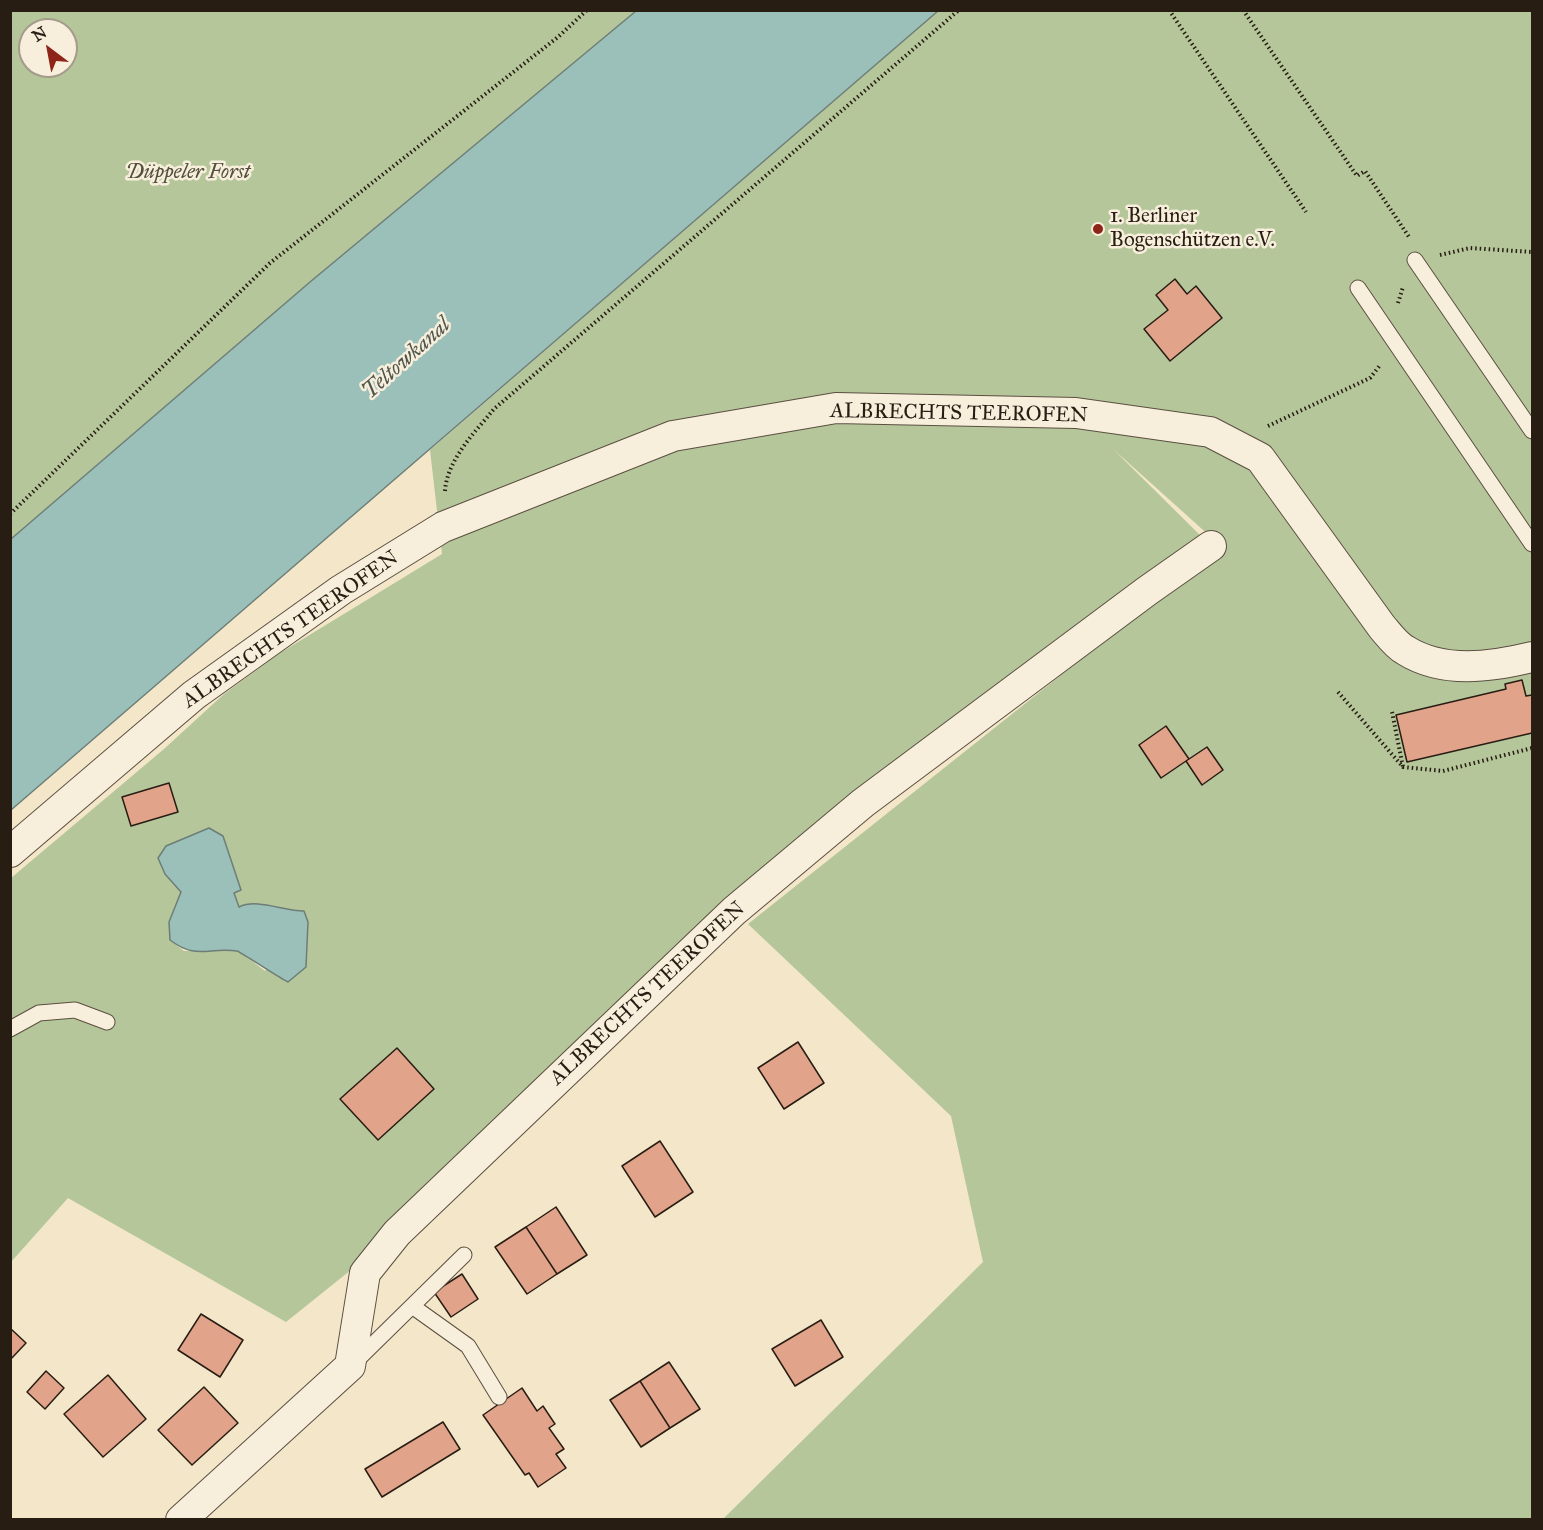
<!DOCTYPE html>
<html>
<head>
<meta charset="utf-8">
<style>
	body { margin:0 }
	#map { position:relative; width:1543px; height:1530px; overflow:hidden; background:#f3e6c9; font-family:"IM FELL Great Primer",serif }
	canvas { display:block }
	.frame { position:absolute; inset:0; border:12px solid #281d13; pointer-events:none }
	.north { position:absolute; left:18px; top:18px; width:60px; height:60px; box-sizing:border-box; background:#f7efdc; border:2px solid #a49b8c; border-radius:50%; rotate:328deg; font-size:16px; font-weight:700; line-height:24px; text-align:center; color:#281d13 }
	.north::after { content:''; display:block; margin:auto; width:21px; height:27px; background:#8f2418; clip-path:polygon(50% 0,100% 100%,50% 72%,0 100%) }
</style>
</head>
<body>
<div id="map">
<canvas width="1543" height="1530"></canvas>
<div class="frame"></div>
<div class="north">N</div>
</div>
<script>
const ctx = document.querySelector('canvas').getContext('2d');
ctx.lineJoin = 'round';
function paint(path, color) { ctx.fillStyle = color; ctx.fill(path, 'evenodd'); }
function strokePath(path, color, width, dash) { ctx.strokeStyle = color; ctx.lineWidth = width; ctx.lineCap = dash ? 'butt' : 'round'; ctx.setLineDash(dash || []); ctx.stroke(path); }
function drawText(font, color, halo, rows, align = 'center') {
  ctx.font = font + ' "IM FELL Great Primer",serif'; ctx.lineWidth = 5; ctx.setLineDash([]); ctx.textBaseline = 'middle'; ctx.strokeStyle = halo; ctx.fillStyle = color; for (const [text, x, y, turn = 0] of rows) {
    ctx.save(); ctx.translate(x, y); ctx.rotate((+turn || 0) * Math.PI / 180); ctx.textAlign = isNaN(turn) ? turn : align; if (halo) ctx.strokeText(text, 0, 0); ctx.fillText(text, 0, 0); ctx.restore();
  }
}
const green = new Path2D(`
	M11,11H636L310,282L11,539ZM30,30H66V66H30Z
	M938,11H1532V1519H723L983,1262L951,1116L748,924L1222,547L1113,449L1211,546L863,803L397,1233L286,1322L68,1198L11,1262V878L164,749L224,694L280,653L442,554L430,450ZM209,829L223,837L241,890L234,893L239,907L304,911L265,971L239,951H184L170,940L169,922Z`);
const water = new Path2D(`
	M636,11H938L11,810V539L310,282Z
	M209,828L223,836L241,890L234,893L239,907C257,898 283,911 304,911L308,922L306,967L288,982C279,978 241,952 237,951C208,947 196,960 170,940L169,922L181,892L165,874L158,858L166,846Z`);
const building = new Path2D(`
	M1175,279L1187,294L1196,286L1222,318L1170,361L1144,329L1168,310L1156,295Z
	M1522,680L1526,696L1532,695V733L1407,762L1396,715L1506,689L1505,684Z
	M1166,726L1189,759L1161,778L1139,745Z
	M1207,747L1223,770L1202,785L1186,761Z
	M169,783L178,812L131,826L122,797Z
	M798,1042L824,1083L784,1109L758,1068Z
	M397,1048L434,1089L378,1140L340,1099Z
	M660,1141L693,1192L655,1217L622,1166Z
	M556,1207L587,1255L557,1274L526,1227Z
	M526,1227L557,1274L527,1294L495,1247Z
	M462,1274L478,1299L451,1317L434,1292Z
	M201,1314L243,1340L220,1377L178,1350Z
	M821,1320L843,1357L795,1386L772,1349Z
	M10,1328L26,1343L10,1360Z
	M669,1362L700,1409L670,1428L640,1381Z
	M46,1371L64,1388L45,1409L27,1392Z
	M108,1375L146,1419L103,1457L64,1414Z
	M640,1381L670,1428L641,1447L610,1400Z
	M204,1387L238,1423L192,1465L158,1430Z
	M522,1388L537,1411L543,1406L555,1424L549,1428L564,1449L556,1454L566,1468L538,1487L529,1473L525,1475L483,1415Z
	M443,1422L460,1449L382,1497L365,1469Z`);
const path = new Path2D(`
	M1169,10L1306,212
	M1243,10L1357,176L1365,171L1409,237
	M1440,255L1470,248L1532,252
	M1398,303L1403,287
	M1268,426L1370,378L1381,364
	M445,491C447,460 475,432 494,409L959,10
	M10,514L270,263L558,37L587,10
	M1338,692L1403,767L1443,771L1532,748
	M1392,712L1403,767`);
const lane = new Path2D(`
	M1415,260L1532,431
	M1358,288L1532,544
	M10,1029L39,1013L75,1010L107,1022
	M412,1306L468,1346L499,1397
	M355,1362L464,1255`);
const street = new Path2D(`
	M10,852L194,695L341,590L443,527L673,436L836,408L1076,413L1210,432L1260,458L1382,627C1389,635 1396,645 1405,650C1443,674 1491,667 1532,657
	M181,1520L350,1366L365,1273L397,1233L734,911L863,803L1147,591L1211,546`);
const markers = [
	[1098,229,6,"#8f2418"]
];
const parkNames = [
	["Düppeler Forst",188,173]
];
const poiNames = [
	["1. Berliner",1110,217],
	["Bogenschützen e.V.",1110,241]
];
const streetNames = [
	["ALBRECHTS TEEROFEN",959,414,1],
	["ALBRECHTS TEEROFEN",291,630,-35],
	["ALBRECHTS TEEROFEN",648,994,-43]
];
const waterNames = [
	["Teltowkanal",407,359,-42]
];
paint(green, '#b5c69b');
paint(water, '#9bbfb9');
strokePath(water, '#6d7e77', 1.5);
paint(building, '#e1a38a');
strokePath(building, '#281d13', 1.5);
strokePath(lane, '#5b4f40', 17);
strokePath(street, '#5b4f40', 32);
strokePath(path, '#281d13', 4, [1.5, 3]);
strokePath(lane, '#f7efdc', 15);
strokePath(street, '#f7efdc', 30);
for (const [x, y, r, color] of markers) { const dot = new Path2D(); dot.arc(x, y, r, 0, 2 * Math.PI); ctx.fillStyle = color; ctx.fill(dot); strokePath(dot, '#f7efdc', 2); }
drawText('italic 21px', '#52503c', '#f7efdc', parkNames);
drawText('21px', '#281d13', '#f7efdc', poiNames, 'left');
drawText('21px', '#281d13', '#f7efdc', streetNames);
drawText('italic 22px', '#50564d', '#f7efdc', waterNames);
</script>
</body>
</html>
